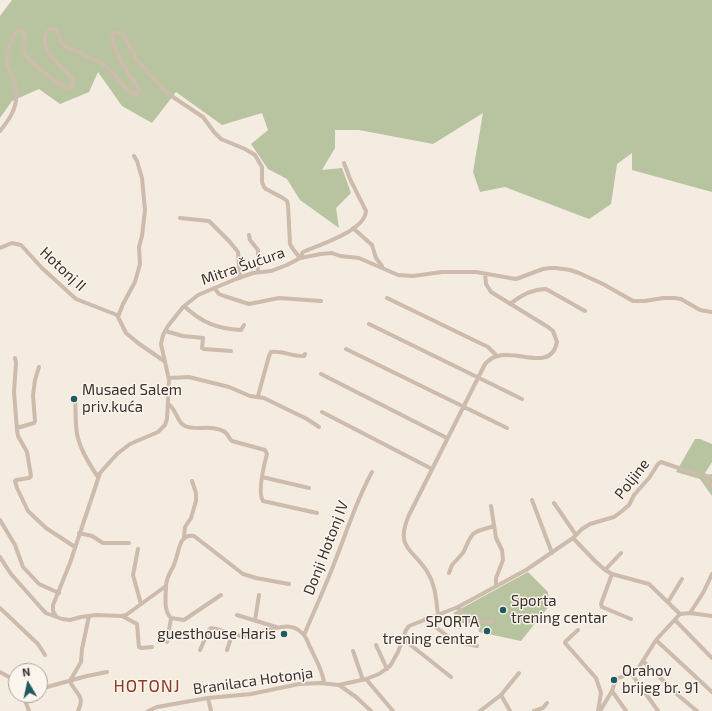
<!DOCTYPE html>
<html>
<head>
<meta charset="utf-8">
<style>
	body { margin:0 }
	#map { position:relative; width:712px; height:711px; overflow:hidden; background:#f4ebe1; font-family:"Exo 2",sans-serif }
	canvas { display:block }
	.north { position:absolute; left:8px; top:663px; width:40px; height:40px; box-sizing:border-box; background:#fbf5ee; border:1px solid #aea6a0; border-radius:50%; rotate:351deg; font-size:11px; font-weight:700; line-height:16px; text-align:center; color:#3b302b }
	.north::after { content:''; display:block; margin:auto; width:14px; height:18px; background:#1f5a5e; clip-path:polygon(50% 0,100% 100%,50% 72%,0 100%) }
</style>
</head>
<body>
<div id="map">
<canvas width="712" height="711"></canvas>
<div class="north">N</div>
</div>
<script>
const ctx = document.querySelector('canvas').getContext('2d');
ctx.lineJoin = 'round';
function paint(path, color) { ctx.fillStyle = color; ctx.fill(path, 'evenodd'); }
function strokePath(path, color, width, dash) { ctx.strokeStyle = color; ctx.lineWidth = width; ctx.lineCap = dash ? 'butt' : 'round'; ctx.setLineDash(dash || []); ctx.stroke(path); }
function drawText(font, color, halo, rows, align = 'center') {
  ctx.font = font + ' "Exo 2",sans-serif'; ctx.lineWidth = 3; ctx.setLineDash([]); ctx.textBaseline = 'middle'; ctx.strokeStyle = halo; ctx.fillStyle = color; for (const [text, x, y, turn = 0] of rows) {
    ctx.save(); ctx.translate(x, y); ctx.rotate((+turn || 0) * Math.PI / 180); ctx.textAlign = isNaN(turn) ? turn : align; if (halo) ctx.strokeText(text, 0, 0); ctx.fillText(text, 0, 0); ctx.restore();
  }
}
const green = new Path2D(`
	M12,0H712V192L632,170V153L617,164L611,204L589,219L505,187L480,192L473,172L483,113L433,144L359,130H335V148L322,170L342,168L351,193L336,208L339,228L300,200L287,179L268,169L251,144L268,130L262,113L222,125L176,92L152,123L122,106L98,72L89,92L60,104L39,89L12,101L0,118V16Z
	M695,439H700L712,444V462L705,473L712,477V496L700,479L676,472Z
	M528,572L548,592L549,606L521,641L479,632L477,624L462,623L453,613Z`);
const minor = new Path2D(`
	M0,131C9,120 18,107 16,92C16,82 10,74 7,65C5,56 11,40 16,32L19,30L24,32C27,39 21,47 25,54C28,61 54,80 61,85C64,87 67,87 70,87L73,84V80C64,68 34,48 49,30L53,29L57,30L62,44L66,47L102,63L111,71L130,92L134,94H137L139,91C138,84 132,80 129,75C123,66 110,43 113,33L120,32L123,34L137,60L167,93L203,117L214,132L221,139L245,149L255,155L262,167V182L264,187L266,189L283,198L287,201L288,205L290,244L293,249L300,258
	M180,218L209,221L229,241L238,252L240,278
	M353,228L372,245L376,258L382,266
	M249,235L250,240L258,250V272
	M0,248L12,243L21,245L42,268L76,299L117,315L126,333L138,343L164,361
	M300,258L321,254L332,253L340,256L359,258L398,275L413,276L442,272H476L516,279L543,269L550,268H556L570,270L579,273L603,284L633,301H645L663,298H674L681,299L700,310L712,312
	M214,288L219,294L224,296L249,304L279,298L321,301
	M387,298L488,347L497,356
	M510,304C520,296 533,289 546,289L585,311
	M184,306C201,322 217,329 241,330L244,325
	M118,317L123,304L135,282L140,264L139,247L142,236L145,210L142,178L137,161L134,156
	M369,324L522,399
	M165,331L183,336L203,338L202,348L204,349L231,351
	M346,349L507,428
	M15,358L16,363L14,392L17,430L18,436L27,452L31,476L29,478L16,480L15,481L17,488L28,511L46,528L75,547
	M321,374L447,438
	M169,378L189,377L229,387L250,396L264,398L307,419L319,427
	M258,396L269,356L271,352C282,350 293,357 304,356L305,354
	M75,398C76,410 75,422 77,434C80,449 89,464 98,477
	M168,404C177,409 176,422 185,426C195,431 213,424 225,432C228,434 229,439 232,441L265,450L267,454C264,465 257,491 263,501L317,513
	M322,412L432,469
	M17,428L34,423L35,421L33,395L35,380L39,367
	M262,477L309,488
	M705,477L712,487
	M532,500L552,553
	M554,503L576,535
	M491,506L496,538L502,550L503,560L496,578V586
	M0,520L15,545L23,567L39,584L59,593
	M79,533L92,536L103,543H129
	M184,538L185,527L191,518L196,501V493L192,481
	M573,538L594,560L605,570L612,574L649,584L680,614
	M138,549L133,575L141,604
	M0,557L11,574L42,609L46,613L62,619L70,620L81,617L96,615L122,616L126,615L166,586C167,573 172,572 175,562C179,552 179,533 194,536L243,574L256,578L289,584
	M605,570L621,553
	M449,573L452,565L463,553L469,540L473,534L478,531L494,526
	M612,574L601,604L602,607L631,619
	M166,586C166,596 163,610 171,618L167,642
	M668,602L682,579
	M458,607C467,624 474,621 492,622
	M0,608L38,644L45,655
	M690,613L703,593L712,574
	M237,615L276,627
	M438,615C436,601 436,586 428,573C414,549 394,549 409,515L485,364C489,360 492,357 498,356C518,350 551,372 557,342L553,331L548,327L491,292L486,284L485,274
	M56,616L53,611V605L70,563L100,473L117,454L130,444L158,432L165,425L167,419L169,380L161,344L163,335L168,326L183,307L198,295L236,279L253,273L271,271L287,265L300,258L303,252C319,245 365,231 366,211L350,179L344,163
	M122,616L137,624L139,647L142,648L152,647
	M171,618L184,620L221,595
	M425,619L454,641L477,646
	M255,620L259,595
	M675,620L712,658
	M578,630L566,641L565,643L596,678L601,693L598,711
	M304,635C315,609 327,583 337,556C348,528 357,499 372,472
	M403,639L451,677
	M656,640L712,692
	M376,645L387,669
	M200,650L209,630L211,628C222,629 232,636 243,636C261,636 287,617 302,633C307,637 308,644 311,649C316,660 323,671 324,683
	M227,650L232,635
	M353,651L363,680
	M643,661L679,696L697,711
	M0,672L16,681
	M631,673L658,711
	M366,679L393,711
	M339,685L356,697L371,711
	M47,687L87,676L107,672
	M612,691L626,711
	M23,695L29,711
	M501,695L510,711
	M208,698L211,711
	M78,711C86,695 75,694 70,681L71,679L81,662L82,649L89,616
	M148,711L157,707L208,698L251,694L299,684L320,683L339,685L366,679L379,674L390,666L398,652L406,630L409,626L458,607L526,570L573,538L582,529L590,524L614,517L622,511L629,505L634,495L649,478L658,464L661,462L705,477L712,476
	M480,711L501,695L519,673
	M534,711L543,708L547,703
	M600,711L612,691L616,679L631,673L639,667L656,640L680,614L690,613L712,616`);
const markers = [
	[74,399,4,"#1f5a5e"],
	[503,610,4,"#1f5a5e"],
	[487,631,4,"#1f5a5e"],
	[284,634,4,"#1f5a5e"],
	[614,680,4,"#1f5a5e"]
];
const streetNames = [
	["Mitra Šućura",243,266,-19],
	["Hotonj II",63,269,43],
	["Poljine",632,479,-52],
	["Donji Hotonj IV",326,548,-69],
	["Branilaca Hotonja",253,681,-8]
];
const poiNames = [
	["Musaed Salem",82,390],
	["priv.kuća",82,407],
	["Sporta",511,601],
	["trening centar",511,618],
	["SPORTA",479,622,"right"],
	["trening centar",479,639,"right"],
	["guesthouse Haris",276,634,"right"],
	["Orahov",622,671],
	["brijeg br. 91",622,688]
];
const quarterNames = [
	["HOTONJ",147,686]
];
paint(green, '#b8c4a0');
strokePath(minor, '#cdbbac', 4);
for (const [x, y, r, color] of markers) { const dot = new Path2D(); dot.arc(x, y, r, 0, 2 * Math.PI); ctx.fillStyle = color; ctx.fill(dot); strokePath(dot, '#fbf5ee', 1.5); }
drawText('15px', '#3b302b', '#fbf5ee', streetNames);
drawText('15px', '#3b302b', '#fbf5ee', poiNames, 'left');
ctx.letterSpacing = '1px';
drawText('17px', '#8c3b22', '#fbf5ee', quarterNames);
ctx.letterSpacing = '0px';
</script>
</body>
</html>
